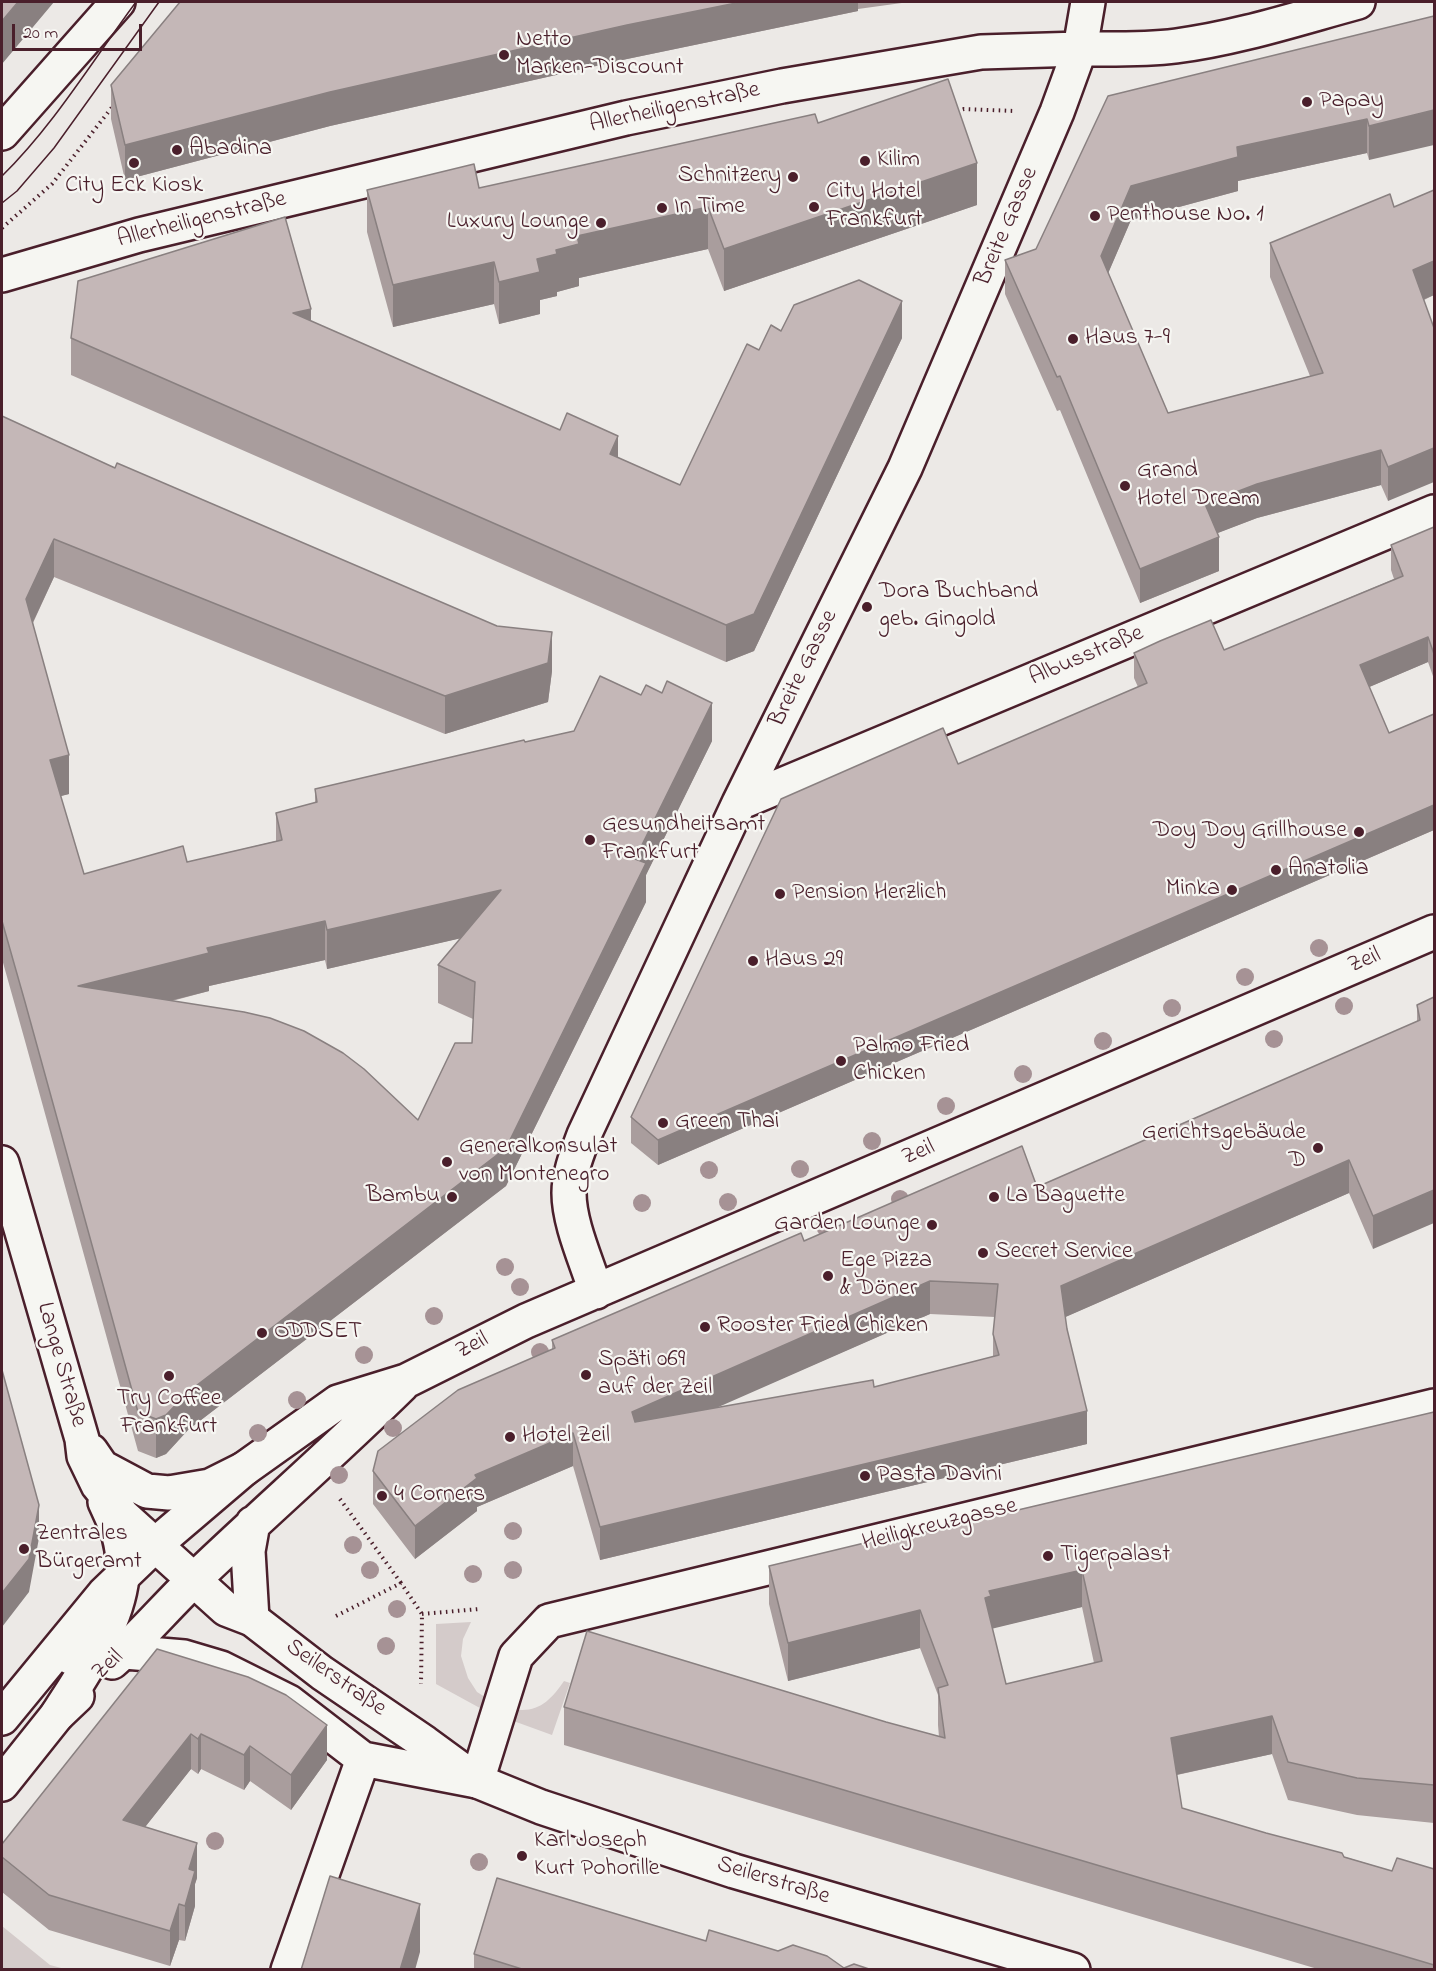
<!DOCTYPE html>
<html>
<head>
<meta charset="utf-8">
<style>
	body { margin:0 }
	#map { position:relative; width:1436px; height:1971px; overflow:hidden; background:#ece9e6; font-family:"Indie Flower",sans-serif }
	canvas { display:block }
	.frame { position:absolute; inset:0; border:3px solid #4a1f2b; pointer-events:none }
	.scale { position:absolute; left:12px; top:24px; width:130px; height:27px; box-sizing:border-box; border:3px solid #4a1f2b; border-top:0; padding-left:8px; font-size:18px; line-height:21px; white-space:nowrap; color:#4a1f2b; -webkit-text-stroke:4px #f6f6f2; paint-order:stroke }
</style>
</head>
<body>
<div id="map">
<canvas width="1436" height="1971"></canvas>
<div class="frame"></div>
<div class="scale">20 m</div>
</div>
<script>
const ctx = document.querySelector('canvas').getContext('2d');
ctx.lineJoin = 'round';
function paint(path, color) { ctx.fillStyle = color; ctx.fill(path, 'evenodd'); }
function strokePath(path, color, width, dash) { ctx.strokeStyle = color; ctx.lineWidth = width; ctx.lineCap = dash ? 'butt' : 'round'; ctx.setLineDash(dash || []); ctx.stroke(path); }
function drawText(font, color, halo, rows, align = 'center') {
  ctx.font = font + ' "Indie Flower",sans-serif'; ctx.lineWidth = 4.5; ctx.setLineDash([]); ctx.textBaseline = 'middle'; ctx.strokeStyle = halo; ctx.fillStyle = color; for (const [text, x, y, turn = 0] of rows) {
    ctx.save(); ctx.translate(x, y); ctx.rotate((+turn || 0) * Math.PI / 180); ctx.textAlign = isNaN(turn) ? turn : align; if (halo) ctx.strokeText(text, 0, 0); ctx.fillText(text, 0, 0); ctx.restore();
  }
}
const green = new Path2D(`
	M471,1622L463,1639L461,1656L468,1678L477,1692L493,1702L489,1713L436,1684V1624Z
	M564,1681L570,1683L552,1735L508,1719L512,1709C538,1714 551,1700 564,1681Z
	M2,1926L50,1965L65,1969H2Z`);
const path = new Path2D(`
	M957,111L964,109L1015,111
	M2,228L52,184L113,106
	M340,1499L401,1583
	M422,1614L479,1609
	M336,1616L401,1583L422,1614L421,1684`);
const minor = new Path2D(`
	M739,803L1434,512
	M596,1292C587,1262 569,1224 569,1193C569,1173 577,1154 584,1135L739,803L905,468L1057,112L1080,49C1112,49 1144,50 1176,46C1238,38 1299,18 1358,2
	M252,1619L248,1551L253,1523
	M70,1657L97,1651L125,1652L184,1657L221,1668L289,1702L363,1759L477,1781L516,1656L549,1621L1434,1406
	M112,1662C143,1635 169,1603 199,1575C266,1511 336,1450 402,1385
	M2,1718L104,1594L156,1544L244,1469L338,1402L406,1381L526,1321L1434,932
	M2,1784L57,1715L77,1696
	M288,1970L363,1759`);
const major = new Path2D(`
	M2,133L118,2
	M2,275L139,235L626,118L782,86L981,52L1080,49L1088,2
	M2,1163L82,1439L84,1456L98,1485L123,1516L226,1609L252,1619L322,1673L425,1743L477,1781L541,1807L734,1871L1073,1970
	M91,1451L102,1467L147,1491L169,1493L210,1486L244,1469
	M57,1715C88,1666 137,1598 119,1536C116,1525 110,1513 105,1502`);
const tram = new Path2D(`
	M2,176C54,125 93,60 136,2
	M2,203L17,191L54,148L159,2`);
const trees = [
	[1319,948],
	[1245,977],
	[1344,1006],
	[1172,1008],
	[1274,1039],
	[1103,1041],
	[1023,1074],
	[946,1106],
	[872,1141],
	[800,1169],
	[709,1170],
	[900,1199],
	[728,1202],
	[642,1203],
	[825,1227],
	[505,1267],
	[520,1287],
	[434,1316],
	[540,1352],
	[364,1355],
	[297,1400],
	[393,1428],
	[258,1433],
	[339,1475],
	[513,1531],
	[353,1545],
	[370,1570],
	[513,1570],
	[473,1574],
	[397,1609],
	[386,1646],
	[215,1841],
	[479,1862]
];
const wall = new Path2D(`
	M180,2H909L858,9V11L627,59L330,126L125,180L111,119V85Z
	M1434,16L1369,160L1367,153L1238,181V191L1131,220L1108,273L1168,413L1310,376L1270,277V243L1394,207L1434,190V295L1424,300L1388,501L1381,485L1257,518L1217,533L1219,571L1140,603L1060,410L1057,411L1005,294V260L1036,249Z
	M818,123L977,205L724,291L708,249L579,278V286L557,292V296L540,300V314L499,324L494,304L393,327L367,232V190L479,188Z
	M311,321L680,485L759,350L781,331L902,338L754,651L726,662L71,375V338Z
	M2,416L552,671L548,702L445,734L54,577L33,623L69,794L60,796L84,874L187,862L276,841V813L315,803V789L525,742L712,741L646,875V902L506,1186L188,1430L166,1454L156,1458L138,1451L25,1041L2,959ZM461,938L438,965V1003L473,1019L472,1043L418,1120L172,1001L209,991V986L325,960L327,969Z
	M1434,527V679L1428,662L1369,687L1389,733L1434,714V830L658,1165L631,1143V1117L958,764L1138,687L1134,678V653L1224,650L1394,579L1391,570V545Z
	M1434,997L1373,1249L1349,1193L1065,1317L1087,1444L600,1560L573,1466L477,1507V1511L415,1559L373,1504V1471L552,1349V1340L804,1241L1037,1187L1417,1022V1005ZM930,1314L995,1317L993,1334V1357L874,1387L714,1408Z
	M1434,1412V1823L1357,1815L1288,1800L1272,1754L1177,1775L1182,1808L1392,1871L1434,1869V1970H1321L564,1745V1707L886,1722L939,1737L938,1725V1695L920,1648L788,1681L769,1604V1566L882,1542ZM1082,1607L1094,1663L1006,1684L992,1628Z
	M157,1649L327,1760L291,1810L250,1781L244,1790L201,1769L198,1774L191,1769L145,1827L197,1878L195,1884V1906L185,1941L179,1940L170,1966L49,1930L2,1892V1844Z
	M706,1941L778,1951L844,1968L872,1970H474V1954Z`);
const shadedWall = new Path2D(`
	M18,2H54L2,64V21Z
	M741,2H858V11L627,59L330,126L125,180V145L330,92L627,25Z
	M1434,110V145L1369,160V126Z
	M1367,119V153L1238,181V191L1131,220L1101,290V256L1131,186L1237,147Z
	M977,163V205L724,291V249Z
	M708,207V249L579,278V286L557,292V296L540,300V314L499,324V282L537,259L577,236Z
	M1434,261V295L1413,304V270Z
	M494,262V304L393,327V285Z
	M902,301V338L754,651L726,662V625Z
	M311,309V346L293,313Z
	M618,436V473L610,454Z
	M1434,448V482L1388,501V467Z
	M1381,450V485L1257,518L1205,538V504L1257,484Z
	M1219,537V571L1140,603V569Z
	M54,539V577L26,637V599Z
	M552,632V671L548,702L445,734V696Z
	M1428,637V662L1360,691V665Z
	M712,703V741L646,875V902L506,1186L188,1430L166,1454L156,1458V1419L188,1392L506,1148L635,859Z
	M69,755V794L50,799V760Z
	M1434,805V830L658,1165V1140Z
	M501,890V929L327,969V930Z
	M325,921V960L209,986V991L78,1024V986L207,948Z
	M1349,1160V1193L1061,1319V1286Z
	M1434,1190V1223L1373,1249V1216Z
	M930,1281V1314L632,1445V1412Z
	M1087,1411V1444L600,1560V1527Z
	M573,1433V1466L477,1507V1511L415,1559V1526L475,1475Z
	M39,1505V1538L29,1592L2,1627V1593Z
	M1082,1570V1607L991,1629L985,1598L989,1591Z
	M920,1610V1648L788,1681V1643Z
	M1272,1716V1754L1171,1776V1738Z
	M327,1725V1760L291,1810V1775Z
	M191,1734V1769L123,1855V1820Z
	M201,1734V1769L198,1774V1739Z
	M250,1746V1781L244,1790V1755Z
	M197,1843V1878L195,1884V1906L185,1941V1906L189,1869Z
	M179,1904V1940L170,1966V1931Z
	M420,1904V1952L415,1970H400Z`);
const building = new Path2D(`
	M2,2H18L2,21Z
	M180,2H741L627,25L330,92L125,145L111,85Z
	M1434,16V110L1369,126L1367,119L1237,147L1238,157L1131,186L1101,256L1168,413L1323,373L1270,243L1390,194L1394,207L1434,190V261L1413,270L1434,328V448L1388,467L1381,450L1257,484L1205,504L1219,537L1140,569L1060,376L1057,377L1005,260L1036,249L1108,96Z
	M948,79L977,163L724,249L708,207L577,236L579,244L556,250L557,254L537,259L540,272L499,282L494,262L393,285L367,190L474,164L479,188L815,114L818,123Z
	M285,217L311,309L293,313L560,430L567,413L618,436L610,454L680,485L747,344L759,350L771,325L781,331L794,305L859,280L902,301L754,614L726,625L71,338L78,281Z
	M2,416L115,468L117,463L497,626L552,632L548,663L445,696L54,539L26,599L69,755L50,760L84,874L183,846L187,862L282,840L276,813L317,802L315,789L524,740L525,742L574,731L600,676L641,695L646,685L662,693L667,681L712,703L635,859L646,863L506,1148L188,1392L166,1415L156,1419L138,1412L25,1002L2,921ZM501,890L438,965L475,982L472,1043H455L418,1120L364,1069L343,1053L304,1031L270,1018L244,1012L78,986L209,953L207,948L325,921L327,930Z
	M1434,527V654L1428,637L1360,665L1389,733L1434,714V805L658,1140L631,1117L781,799L943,728L958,764L1147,683L1134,653L1160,641L1211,620L1224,650L1403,576L1391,545Z
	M1434,997V1190L1373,1216L1349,1160L1061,1286L1067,1329L1087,1411L600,1527L573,1433L475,1475L477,1478L415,1526L373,1471L378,1451L458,1390L555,1348L552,1340L801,1233L804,1241L1022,1146L1037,1187L1420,1020L1417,1005ZM930,1281L998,1284L993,1334L999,1355L874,1387L873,1380L635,1422L632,1412Z
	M2,1370L39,1505L29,1559L2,1593Z
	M1434,1412V1785L1357,1778L1288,1762L1272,1716L1171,1738L1182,1808L1266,1833L1342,1853L1344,1857L1392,1871L1397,1858L1434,1869V1965L564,1707L587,1631L886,1722L945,1738L938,1688L948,1685L920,1610L788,1643L769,1566L881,1539L882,1542ZM1082,1570L1102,1661L1006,1684L985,1598L991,1596L989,1591Z
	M157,1649L248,1677L286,1695L327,1725L291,1775L250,1746L244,1755L201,1734L198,1739L191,1734L123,1820L197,1843L189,1869L195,1871L185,1906L179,1904L170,1931L49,1895L2,1857V1844Z
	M330,1876L420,1904L400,1970H301Z
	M497,1878L706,1941L709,1930L778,1951L793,1945L827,1956L844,1968L854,1964L872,1970H525L474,1954Z`);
const markers = [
	[504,55,6,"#4a1f2b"],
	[1307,102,6,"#4a1f2b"],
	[177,150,6,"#4a1f2b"],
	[865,161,6,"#4a1f2b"],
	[134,163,6,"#4a1f2b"],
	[793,177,6,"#4a1f2b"],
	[814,207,6,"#4a1f2b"],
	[662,208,6,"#4a1f2b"],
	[1095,216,6,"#4a1f2b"],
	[601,223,6,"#4a1f2b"],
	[1073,339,6,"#4a1f2b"],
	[1125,486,6,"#4a1f2b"],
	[867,607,6,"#4a1f2b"],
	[1359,832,6,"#4a1f2b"],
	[590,840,6,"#4a1f2b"],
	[1276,870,6,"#4a1f2b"],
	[1232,890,6,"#4a1f2b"],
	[780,894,6,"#4a1f2b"],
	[753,961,6,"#4a1f2b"],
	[841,1061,6,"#4a1f2b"],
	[663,1123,6,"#4a1f2b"],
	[1318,1148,6,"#4a1f2b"],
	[447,1162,6,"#4a1f2b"],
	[452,1197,6,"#4a1f2b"],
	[994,1197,6,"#4a1f2b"],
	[932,1225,6,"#4a1f2b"],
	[983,1253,6,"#4a1f2b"],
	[828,1276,6,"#4a1f2b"],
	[705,1327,6,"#4a1f2b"],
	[262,1333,6,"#4a1f2b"],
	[586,1375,6,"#4a1f2b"],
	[169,1376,6,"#4a1f2b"],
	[510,1437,6,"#4a1f2b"],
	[865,1476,6,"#4a1f2b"],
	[382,1496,6,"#4a1f2b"],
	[24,1549,6,"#4a1f2b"],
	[1048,1556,6,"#4a1f2b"],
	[522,1856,6,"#4a1f2b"]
];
const poiNames = [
	["Netto",516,41],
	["Marken-Discount",516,69],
	["Papay",1319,102],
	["Abadina",189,150],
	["Kilim",877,161],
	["Schnitzery",781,177,"right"],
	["City Eck Kiosk",134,187,"center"],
	["City Hotel",826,193],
	["Frankfurt",826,221],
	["In Time",674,208],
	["Penthouse No. 1",1107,216],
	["Luxury Lounge",589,223,"right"],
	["Haus 7-9",1085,339],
	["Grand",1137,472],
	["Hotel Dream",1137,500],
	["Dora Buchband",879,593],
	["geb. Gingold",879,621],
	["Gesundheitsamt",602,826],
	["Frankfurt",602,854],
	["Doy Doy Grillhouse",1347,832,"right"],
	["Anatolia",1288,870],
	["Minka",1220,890,"right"],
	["Pension Herzlich",792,894],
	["Haus 29",765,961],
	["Palmo Fried",853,1047],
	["Chicken",853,1075],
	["Green Thai",675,1123],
	["Gerichtsgebäude",1306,1134,"right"],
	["D",1306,1162,"right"],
	["Generalkonsulat",459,1148],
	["von Montenegro",459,1176],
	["Bambu",440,1197,"right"],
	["La Baguette",1006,1197],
	["Garden Lounge",920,1225,"right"],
	["Secret Service",995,1253],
	["Ege Pizza",840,1262],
	["& Döner",840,1290],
	["Rooster Fried Chicken",717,1327],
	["ODDSET",274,1333],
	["Späti 069",598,1361],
	["auf der Zeil",598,1389],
	["Try Coffee",169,1400,"center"],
	["Frankfurt",169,1428,"center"],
	["Hotel Zeil",522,1437],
	["Pasta Davini",877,1476],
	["4 Corners",394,1496],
	["Zentrales",36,1535],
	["Bürgeramt",36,1563],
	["Tigerpalast",1060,1556],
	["Karl Joseph",534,1842],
	["Kurt Pohorille",534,1870]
];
const streetNames = [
	["Allerheiligenstraße",675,109,-12],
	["Allerheiligenstraße",202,221,-14],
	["Breite Gasse",1008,227,-67],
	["Albusstraße",1087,657,-23],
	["Breite Gasse",805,669,-64],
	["Zeil",1365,962,-23],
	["Zeil",919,1154,-23],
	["Zeil",473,1347,-27],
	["Lange Straße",60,1365,74],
	["Heiligkreuzgasse",940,1526,-14],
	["Zeil",109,1666,-43],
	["Seilerstraße",335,1679,35],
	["Seilerstraße",773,1882,17]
];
paint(green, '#d4cbca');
strokePath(minor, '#4a1f2b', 38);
strokePath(major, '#4a1f2b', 38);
strokePath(path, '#4a1f2b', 4, [1.5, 4.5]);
strokePath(minor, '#f6f6f2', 33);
strokePath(major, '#f6f6f2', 33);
strokePath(tram, '#4a1f2b', 1.5);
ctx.fillStyle = '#a69295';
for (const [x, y] of trees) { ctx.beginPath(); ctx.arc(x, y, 9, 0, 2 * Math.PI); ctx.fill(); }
paint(wall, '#a99d9d');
paint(shadedWall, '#898080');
paint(building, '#c4b7b7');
strokePath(building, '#898080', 1.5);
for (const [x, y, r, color] of markers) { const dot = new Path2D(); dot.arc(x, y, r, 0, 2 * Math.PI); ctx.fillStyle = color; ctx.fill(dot); strokePath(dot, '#f6f6f2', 2); }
drawText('24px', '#4a1f2b', '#f6f6f2', poiNames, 'left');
drawText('24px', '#4a1f2b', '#f6f6f2', streetNames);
</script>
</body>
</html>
